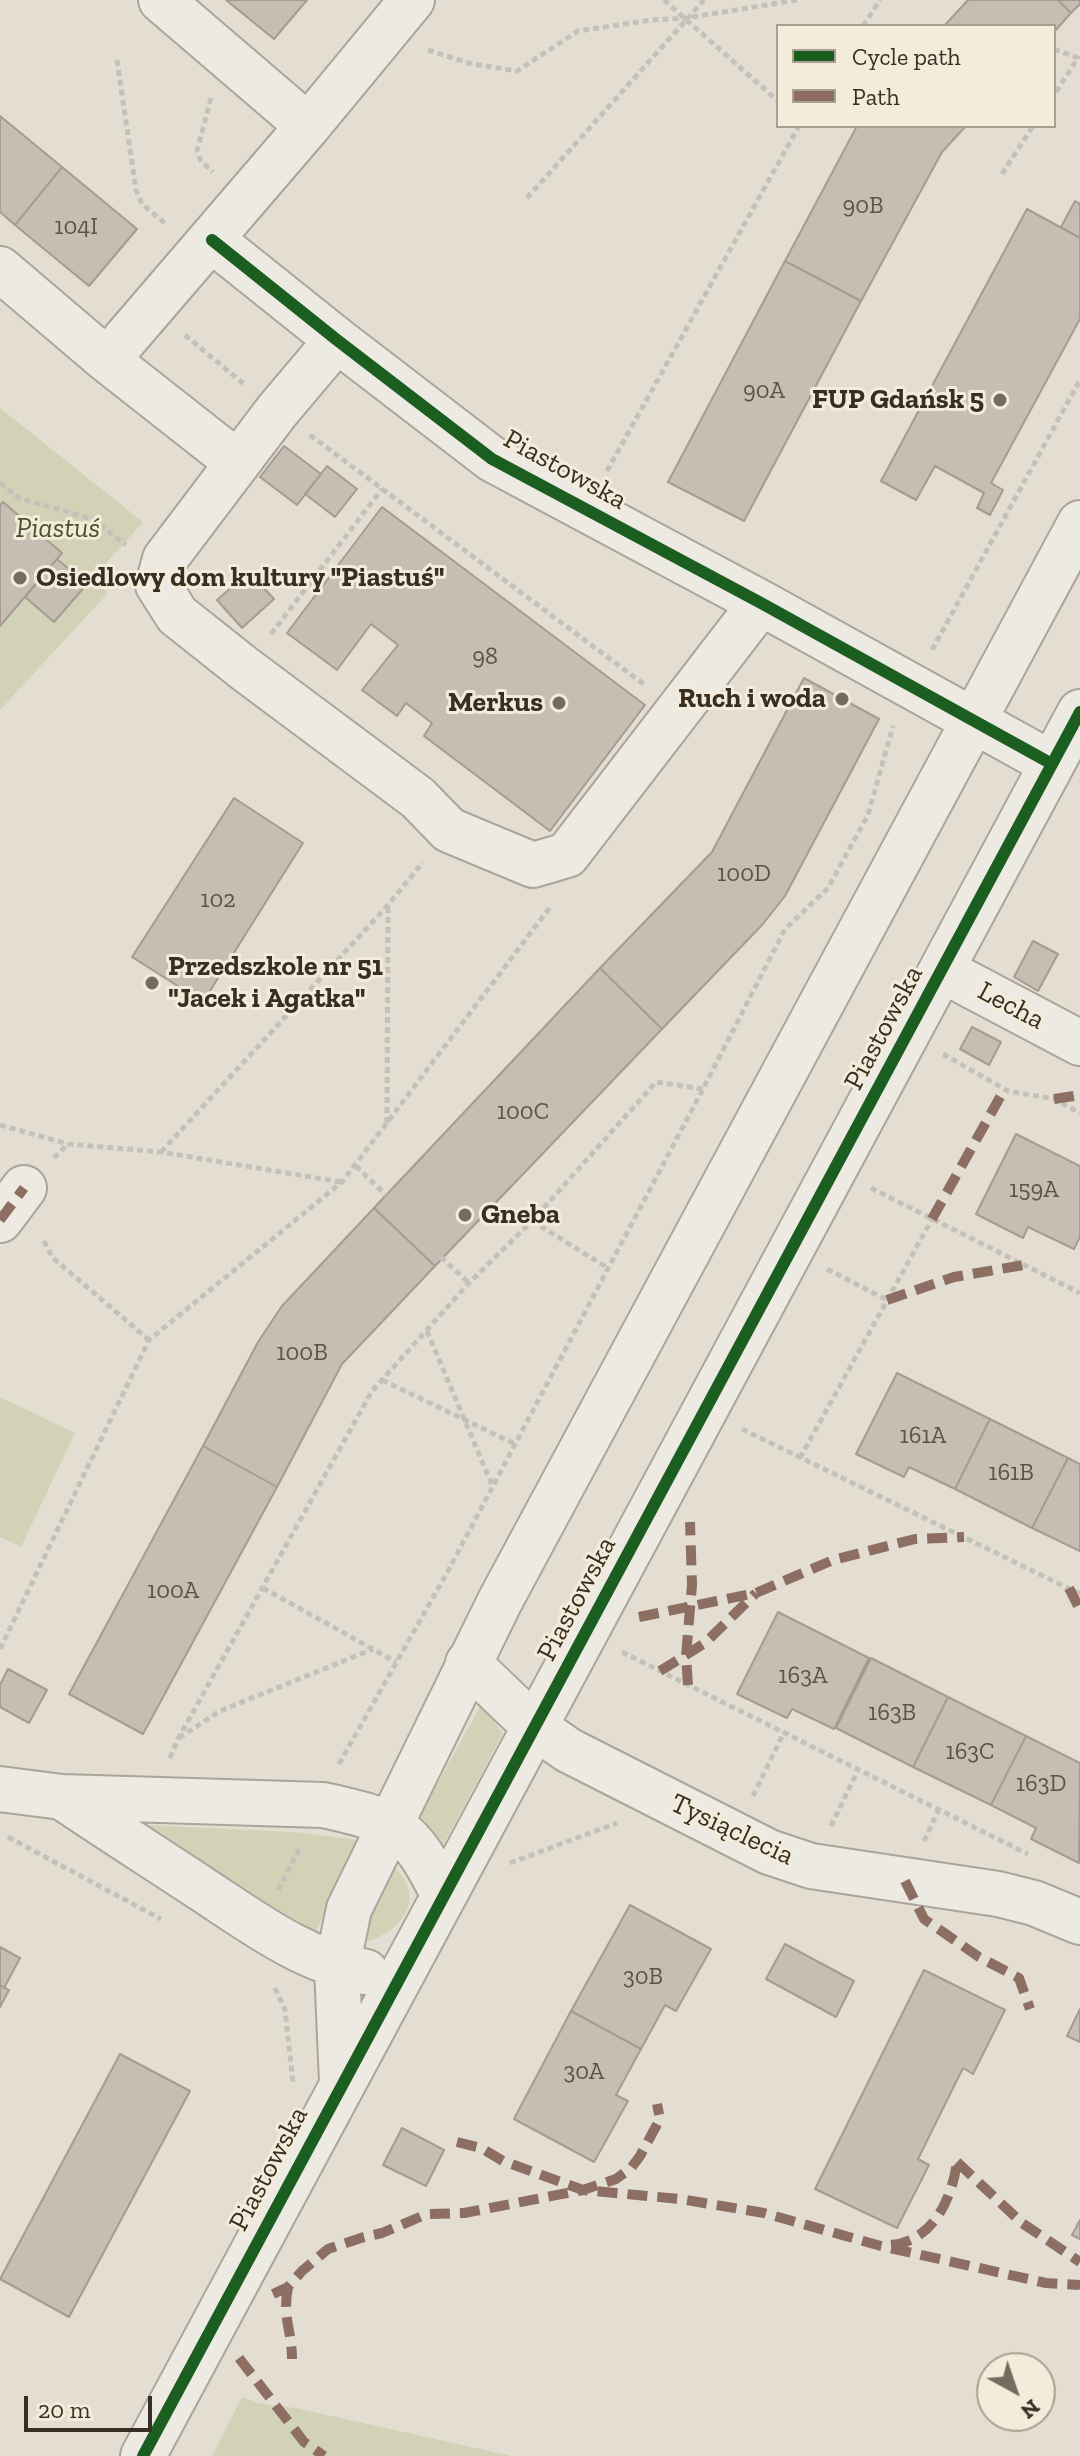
<!DOCTYPE html>
<html>
<head>
<meta charset="utf-8">
<style>
	body { margin:0 }
	#map { position:relative; width:1080px; height:2456px; overflow:hidden; background:#e4ded2; font-family:"Zilla Slab",serif }
	canvas { display:block }
	.legend { position:absolute; left:776px; top:24px; width:280px; height:104px; box-sizing:border-box; background:#f3ecda; border:2px solid #a9a091; margin:0; padding:10px 14px; list-style:none; font-size:24px; color:#392e23 }
	.legend li { display:flex; align-items:center; gap:16px; height:40px }
	.legend b { width:40px; border:2px solid #a9a091 }
	.north { position:absolute; left:976px; top:2352px; width:80px; height:80px; box-sizing:border-box; background:#f3ecda; border:2px solid #a9a091; border-radius:50%; rotate:140deg; font-size:22px; font-weight:700; line-height:32px; text-align:center; color:#392e23 }
	.north::after { content:''; display:block; margin:auto; width:28px; height:36px; background:#756c60; clip-path:polygon(50% 0,100% 100%,50% 72%,0 100%) }
	.scale { position:absolute; left:24px; top:2396px; width:128px; height:36px; box-sizing:border-box; border:4px solid #392e23; border-top:0; padding-left:10px; font-size:24px; line-height:28px; white-space:nowrap; color:#392e23; -webkit-text-stroke:6px #f3ecda; paint-order:stroke }
</style>
</head>
<body>
<div id="map">
<canvas width="1080" height="2456"></canvas>
<ul class="legend">
<li><b style="height:10px;background:#1b5e20"></b>Cycle path</li>
<li><b style="height:10px;background:#8d6e63"></b>Path</li>
</ul>
<div class="north">N</div>
<div class="scale">20 m</div>
</div>
<script>
const ctx = document.querySelector('canvas').getContext('2d');
ctx.lineJoin = 'round';
function paint(path, color) { ctx.fillStyle = color; ctx.fill(path, 'evenodd'); }
function strokePath(path, color, width, dash) { ctx.strokeStyle = color; ctx.lineWidth = width; ctx.lineCap = dash ? 'butt' : 'round'; ctx.setLineDash(dash || []); ctx.stroke(path); }
function drawText(font, color, halo, rows, align = 'center') {
  ctx.font = font + ' "Zilla Slab",serif'; ctx.lineWidth = 6; ctx.setLineDash([]); ctx.textBaseline = 'middle'; ctx.strokeStyle = halo; ctx.fillStyle = color; for (const [text, x, y, turn = 0] of rows) {
    ctx.save(); ctx.translate(x, y); ctx.rotate((+turn || 0) * Math.PI / 180); ctx.textAlign = isNaN(turn) ? turn : align; if (halo) ctx.strokeText(text, 0, 0); ctx.fillText(text, 0, 0); ctx.restore();
  }
}
const green = new Path2D(`
	M0,408L143,522L92,579L108,593L0,710Z
	M0,1397L75,1433L21,1547L0,1537Z
	M481,1705L503,1733L441,1849L418,1819Z
	M122,1824L294,1832L358,1840L316,1931Z
	M392,1864C399,1872 408,1881 409,1892C414,1919 381,1941 358,1943Z
	M242,2397L258,2403L295,2408L511,2456H212Z`);
const building = new Path2D(`
	M226,0H307L274,39Z
	M968,0H1058L1071,13L1054,32V26H944Z
	M1058,0H1080V4L1071,13Z
	M0,116L62,167L15,225L0,212Z
	M857,126H966L942,152L861,301L785,261Z
	M62,167L137,229L89,286L15,225Z
	M1075,201L1080,204V238L1061,227Z
	M1027,209L1080,238V319L991,483L1003,490L990,515L977,508L984,493L935,466L916,500L881,481Z
	M785,261L861,301L744,521L668,482Z
	M284,446L321,474L297,505L260,477Z
	M327,466L357,489L335,517L305,494Z
	M3,502L62,553L0,626V505Z
	M382,507L645,705L550,831L424,736L432,723L406,703L397,716L362,690L398,645L371,624L337,670L287,633Z
	M57,559L87,584L54,622L25,597Z
	M249,572L274,599L242,628L217,600Z
	M804,678L879,719L785,896L762,925L662,1029L600,968L712,852Z
	M234,798L303,843L203,1002L132,957Z
	M1033,941L1058,954L1038,991L1014,977Z
	M600,968L662,1029L435,1266L374,1208Z
	M972,1027L1001,1042L989,1065L960,1049Z
	M1016,1134L1080,1166V1237L1074,1249L1028,1227L1023,1238L976,1214Z
	M374,1208L435,1266L342,1364L277,1487L203,1446L258,1342L282,1306Z
	M897,1373L990,1419L955,1489L909,1467L904,1477L856,1454Z
	M990,1419L1068,1458L1032,1528L955,1489Z
	M203,1446L277,1487L143,1734L69,1694Z
	M1068,1458L1080,1464V1551L1032,1528Z
	M778,1612L869,1658L834,1729L792,1709L787,1718L737,1694Z
	M871,1658L948,1697L913,1767L836,1728Z
	M8,1669L47,1690L29,1723L0,1707V1685Z
	M948,1697L1026,1736L991,1805L913,1767Z
	M1026,1736L1080,1763L1079,1863L1031,1839L1036,1828L991,1805Z
	M630,1905L711,1949L676,2011L665,2005L641,2049L571,2011Z
	M785,1944L854,1981L836,2017L766,1979Z
	M0,1947L20,1958L4,1988L0,1985Z
	M924,1970L1005,2010L973,2074L963,2068L918,2159L929,2165L897,2228L815,2189Z
	M0,1985L9,1990L0,2007Z
	M1080,2009V2042L1067,2036Z
	M571,2011L641,2049L616,2095L628,2101L594,2162L514,2119Z
	M120,2054L190,2091L69,2317L0,2279Z
	M402,2128L444,2150L426,2186L383,2165Z
	M1080,2220V2239L1072,2235Z`);
const path = new Path2D(`
	M664,0L778,101
	M863,26L880,0
	M1054,49L1078,58L1054,95
	M428,50L472,64L517,71L578,31L652,20L686,18L797,0
	M117,60L136,190L142,204L167,225
	M211,98L197,151L201,161L213,172
	M1002,174L1033,126
	M527,198L704,0
	M185,335L245,385
	M310,435L645,685
	M607,471L799,126
	M0,483L19,498L92,519L126,545
	M271,634L382,489
	M932,650L1080,380
	M943,1054L1008,1091L1054,1099L1080,1113
	M387,1123L388,905
	M0,1125L68,1144L161,1152L341,1182
	M161,1152L388,905L423,862
	M54,1158L68,1144
	M356,1166L386,1195
	M871,1188L1080,1293
	M532,1221L608,1268
	M44,1241L53,1258L149,1340
	M441,1257L469,1283
	M827,1269L887,1300
	M427,1331L492,1485
	M382,1380L515,1444
	M742,1429L1080,1594
	M800,1458L932,1219
	M263,1588L396,1662
	M0,1649L149,1340L342,1182L551,906
	M622,1652L1028,1854
	M179,1738L220,1711L373,1649
	M170,1758L178,1739L372,1391L469,1283L532,1221L656,1082L703,1089
	M339,1764L448,1571L703,1089L785,929L828,888L868,815L893,726
	M753,1796L784,1732
	M831,1826L858,1770
	M8,1837L161,1919
	M924,1841L939,1809
	M510,1863L617,1823
	M278,1890L301,1846
	M275,1988L285,2010L293,2083`);
const minor = new Path2D(`
	M308,126L412,0
	M212,240L337,340L492,459L761,603L1052,764
	M0,269L107,360L238,463
	M337,340L277,411L165,559L158,585L177,615L245,669L418,798L449,830L533,865L567,855L761,603
	M107,360L308,126L161,0
	M942,970L1080,1043
	M0,1220L24,1188
	M468,1663L535,1727L568,1750L769,1852L811,1866L998,1894L1034,1903L1080,1922
	M0,1789L62,1797L323,1805C397,1821 410,1827 444,1896
	M62,1797C108,1828 155,1858 202,1889C254,1923 304,1961 366,1972
	M342,2082L337,1967L349,1909L500,1601L1080,523
	M143,2456L1080,712`);
const quiet = new Path2D(`
	M1054,1099L1080,1095
	M932,1219L1004,1090
	M0,1220L24,1188
	M887,1300L954,1277L1024,1265
	M1069,1588L1080,1610
	M639,1617L756,1593L833,1560L915,1539L964,1537
	M660,1671L705,1643L756,1593
	M688,1685L686,1656L692,1585L690,1522
	M905,1881L924,1919L979,1957L1019,1978L1030,2009
	M457,2142L481,2148L503,2161L583,2190L680,2199L764,2213L881,2246L1046,2283L1080,2285
	M957,2162L1022,2223L1080,2262
	M891,2245C933,2241 952,2199 957,2162
	M288,2287C282,2318 292,2330 292,2359
	M273,2294L288,2287L302,2271L328,2249L364,2237L382,2233L427,2214L464,2213L583,2190L616,2179L631,2168L640,2156L660,2119L657,2104
	M239,2358L304,2442L324,2456`);
const cycleway = new Path2D(`
	M212,240L337,340L492,459L761,603L1052,764
	M143,2456L1080,712`);
const markers = [
	[1000,400,8,"#756c60"],
	[20,578,8,"#756c60"],
	[842,699,8,"#756c60"],
	[559,703,8,"#756c60"],
	[152,983,8,"#756c60"],
	[465,1215,8,"#756c60"]
];
const numberNames = [
	["90B",863,206],
	["104I",76,227],
	["90A",764,391],
	["98",485,657],
	["100D",744,874],
	["102",218,900],
	["100C",523,1112],
	["159A",1034,1190],
	["100B",302,1353],
	["161A",923,1436],
	["161B",1011,1473],
	["100A",173,1591],
	["163A",803,1676],
	["163B",892,1713],
	["163C",970,1752],
	["163D",1041,1784],
	["30B",643,1977],
	["30A",584,2072]
];
const poiNames = [
	["FUP Gdańsk 5",984,400],
	["Osiedlowy dom kultury \"Piastuś\"",36,578,"left"],
	["Ruch i woda",826,699],
	["Merkus",543,703],
	["Przedszkole nr 51",168,967,"left"],
	["\"Jacek i Agatka\"",168,999,"left"],
	["Gneba",481,1215,"left"]
];
const streetNames = [
	["Piastowska",565,470,29],
	["Lecha",1011,1006,28],
	["Piastowska",884,1028,-62],
	["Piastowska",577,1599,-62],
	["Tysiąclecia",732,1830,25],
	["Piastowska",269,2169,-62]
];
const parkNames = [
	["Piastuś",58,529]
];
paint(green, '#d2d2b6');
paint(building, '#c7beb3');
strokePath(building, '#a59b91', 2);
strokePath(minor, '#aaa49a', 48);
strokePath(path, '#c5c1ba', 5, [6, 4]);
strokePath(minor, '#eceae3', 44);
strokePath(quiet, '#8d6e63', 10, [20, 10]);
strokePath(cycleway, '#1b5e20', 12);
for (const [x, y, r, color] of markers) { const dot = new Path2D(); dot.arc(x, y, r, 0, 2 * Math.PI); ctx.fillStyle = color; ctx.fill(dot); strokePath(dot, '#f3ecda', 3); }
drawText('24px', '#5c5247', null, numberNames);
drawText('bold 28px', '#392e23', '#f3ecda', poiNames, 'right');
drawText('28px', '#392e23', '#f3ecda', streetNames);
drawText('italic 28px', '#48532b', '#f3ecda', parkNames);
</script>
</body>
</html>
